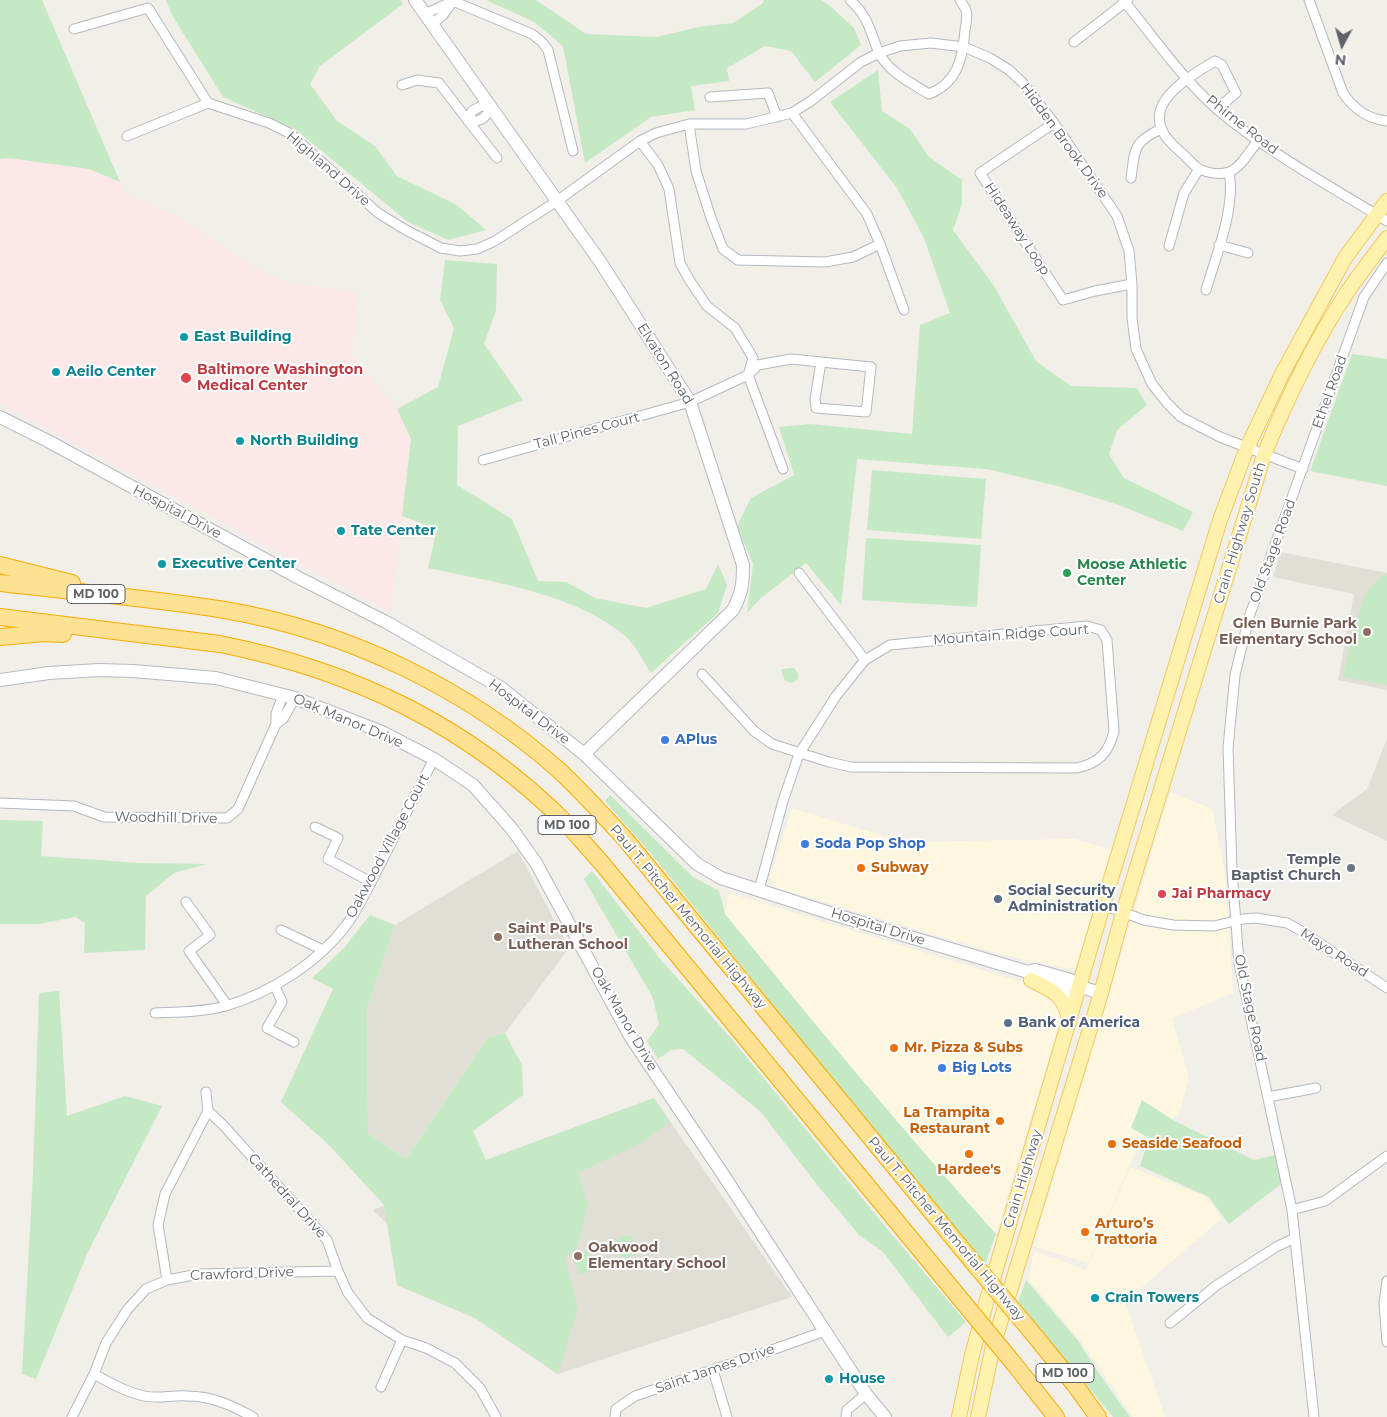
<!DOCTYPE html>
<html>
<head>
<meta charset="utf-8">
<style>
	body { margin:0 }
	#map { position:relative; width:1387px; height:1417px; overflow:hidden; background:#f1efe8; font-family:Montserrat,sans-serif }
	canvas { display:block }
	.north { position:absolute; left:1317px; top:20px; width:50px; height:50px; -webkit-text-stroke:4px #fff; paint-order:stroke; rotate:186deg; font-size:14px; font-weight:700; line-height:20px; text-align:center; color:#5f6368 }
	.north::after { content:''; display:block; margin:auto; width:18px; height:22px; background:#5f6368; clip-path:polygon(50% 0,100% 100%,50% 72%,0 100%) }
</style>
</head>
<body>
<div id="map">
<canvas width="1387" height="1417"></canvas>
<div class="north">N</div>
</div>
<script>
const ctx = document.querySelector('canvas').getContext('2d');
ctx.lineJoin = 'round';
function paint(path, color) { ctx.fillStyle = color; ctx.fill(path, 'evenodd'); }
function strokePath(path, color, width, dash) { ctx.strokeStyle = color; ctx.lineWidth = width; ctx.lineCap = dash ? 'butt' : 'round'; ctx.setLineDash(dash || []); ctx.stroke(path); }
function drawText(font, color, halo, rows, align = 'center') {
  ctx.font = font + ' Montserrat,sans-serif'; ctx.lineWidth = 4; ctx.setLineDash([]); ctx.textBaseline = 'middle'; ctx.strokeStyle = halo; ctx.fillStyle = color; for (const [text, x, y, turn = 0] of rows) {
    ctx.save(); ctx.translate(x, y); ctx.rotate((+turn || 0) * Math.PI / 180); ctx.textAlign = isNaN(turn) ? turn : align; if (halo) ctx.strokeText(text, 0, 0); ctx.fillText(text, 0, 0); ctx.restore();
  }
}
const commercial = new Path2D(`
	M1170,792L1212,809L1225,873L1233,993L1172,1018L1189,1078L1179,1114L1141,1138L1088,1263L1033,1246Z
	M792,808L903,842L1075,839L1111,850L1076,967L1068,969L1007,956L776,888L770,878Z
	M729,893L1041,988L1054,998L1062,1014L996,1234L951,1185L830,1042L725,914Z
	M1130,1167L1205,1196L1222,1218L1125,1302L1165,1417H1133L1083,1344L1028,1279L1034,1251L1086,1270Z`);
const education = new Path2D(`
	M1280,552L1387,573V690L1338,680L1354,594L1273,577Z
	M1387,739V841L1332,815L1367,789Z
	M518,851L569,948L505,1033L487,1038L406,1159L368,1133L367,1009L395,925Z
	M654,1098L792,1297L558,1374L475,1318L397,1285L389,1226L373,1210L486,1160Z`);
const medical = new Path2D(`
	M8,158L89,169L120,182L125,193L179,217L250,265L284,282L357,293L352,355L397,409L411,439L391,612L117,466L0,402V159Z`);
const green = new Path2D(`
	M0,0H42L120,182L89,169L8,158L0,159Z
	M166,0H400L403,4L320,66L310,84L337,121L375,146L397,176L457,205L486,230L448,240L408,222L295,129L223,97L172,15Z
	M486,0H536L586,34L657,37L698,27L733,23L763,3L764,0H821L829,5L854,28L861,45L815,82L791,51L765,46L727,68L729,81L691,86L695,110L651,117L585,163L563,46L534,22Z
	M878,70L882,111L910,129L929,157L962,180V204L953,230L994,286L1036,361L1071,386L1137,388L1147,405L1117,430L1109,454L1124,478L1193,512L1183,531L1119,505L1058,486L986,469L857,459L841,605L806,563L761,598L747,613L753,564L737,526L751,498L794,475L779,427L810,424L912,434L920,325L950,313L924,238L897,188L830,102Z
	M445,260L497,264L496,310L484,344L523,400L458,426L457,485L512,519L538,581L566,582L595,598L646,608L706,589L718,564L727,585L718,613L651,673C644,662 635,644 625,636C575,593 492,582 428,568L437,529L402,516L411,439L397,409L438,387L454,328L440,300Z
	M1352,354L1387,359V486L1310,471Z
	M872,470L986,479L981,539L867,530Z
	M866,538L981,545L977,607L862,600Z
	M1382,575H1387V685L1343,677L1352,634L1365,595Z
	M791,668H794L798,674V679L793,683L785,681L781,670L782,669Z
	M610,795L693,877L719,891L725,914C813,1022 902,1130 996,1234L985,1264L828,1073L653,856L605,801Z
	M0,820L43,821L41,856L140,863L207,864L174,873L146,896L145,950L84,953L85,923L76,917L38,924H0Z
	M592,871L661,960L730,1037L884,1225L966,1322L948,1337L883,1252L859,1235L818,1186L760,1111L683,1049L671,1050L658,1059L647,1041L659,1025L653,998L584,879Z
	M370,915L395,925L367,1009L368,1133L406,1159L487,1038L505,1033L522,1065L523,1095L473,1131L486,1160L654,1098L670,1122L643,1142L578,1173L588,1205L577,1247L565,1259L578,1309L558,1374L475,1318L397,1285L384,1205L329,1145L281,1102L333,989L312,978L343,949Z
	M59,991L67,1116L125,1096L162,1106L87,1254L36,1379L22,1374L33,1175L39,993Z
	M1142,1100L1173,1120L1254,1160L1275,1155L1281,1184L1229,1224L1209,1197L1140,1166L1149,1138L1131,1128Z
	M622,1236H631L639,1253L627,1258L619,1255L614,1250L615,1241Z
	M587,1251L593,1270L579,1275L573,1256Z
	M1026,1280L1079,1342L1093,1365L1130,1417H1113L1018,1302Z`);
const street = new Path2D(`
	M850,0C868,16 870,30 878,51C887,71 911,83 929,94C958,83 963,57 965,30C966,24 968,15 966,10C965,7 962,3 960,0
	M1123,0C1154,37 1181,78 1218,110C1269,153 1330,186 1387,221
	M1309,0L1343,93C1354,109 1367,119 1387,121
	M425,14L453,1L532,34L542,42L548,50L573,151
	M432,24L443,15L453,1
	M74,29L148,8L208,103L269,123L291,134L378,213L406,230L441,248L460,251L477,249L495,241L557,201L640,141L656,133L689,124H746L792,113L811,101L861,62L879,53L900,46L931,43L964,47L990,58L1009,70L1022,82L1054,123L1117,216L1129,251L1132,284V318L1136,349L1152,384L1167,403L1181,417L1220,437L1303,469
	M1074,42L1128,0
	M402,85L417,80L439,83L497,158
	M710,97L768,93L777,117
	M481,106L491,107C486,118 481,122 468,121L472,111Z
	M1217,109L1236,93L1222,65L1215,61C1198,71 1164,91 1160,112C1156,132 1172,144 1185,156C1189,160 1194,166 1199,169C1208,173 1220,175 1229,172C1241,168 1250,150 1258,141
	M792,113L867,214L880,244
	M1054,123L980,173L1063,300L1095,291L1132,284
	M689,124L696,171L711,218L723,249L738,260L825,262L853,257L880,244L904,310
	M127,136L208,103
	M640,141L658,165L669,189L680,263L690,281L707,306L735,328L753,358L748,375L783,469
	M1131,178C1135,149 1133,142 1161,129
	M1219,245L1248,253
	M1169,246L1184,193L1199,169
	M1206,290C1216,256 1236,207 1229,172
	M483,460L690,402L748,375L758,365L791,359L871,367L866,412L816,408L815,399L821,362
	M702,674L754,731L772,744L829,762L851,767L1076,768C1098,764 1109,753 1114,731L1107,640L1101,630L1087,626L890,645L865,660L799,573
	M276,724L283,719L295,698
	M0,803L74,806L104,817L227,818L238,809L276,724V714L283,695
	M315,827L338,838L328,859L371,882
	M759,890L783,801L799,754L836,696L865,660
	M186,902L210,935L189,951L227,1005
	M1103,905L1144,920L1173,925L1214,926L1243,919L1256,918L1287,923L1298,929L1387,988
	M281,930L323,950
	M275,986L282,1002L267,1028L294,1042
	M155,1013C178,1012 203,1012 226,1006C272,992 319,962 347,924C361,905 371,881 382,861C399,827 416,793 434,759
	M206,1092L208,1111L223,1125L327,1240L338,1271L348,1293L367,1318L402,1340L426,1348L455,1363L480,1388L496,1417
	M1268,1097L1316,1088
	M1292,1210L1325,1201L1387,1156
	M167,1280L158,1225L165,1194L208,1111
	M1387,1281L1384,1303L1387,1342
	M1170,1323L1217,1285L1276,1247L1295,1238
	M713,1370L727,1417
	M94,1374C110,1383 126,1392 144,1396C157,1399 173,1395 187,1396C212,1396 231,1405 253,1417
	M381,1387L402,1340
	M72,1417L94,1374L106,1343L127,1310L146,1289L167,1280L199,1274L338,1271
	M615,1417L616,1409L635,1396L769,1351L825,1331
	M846,1417L847,1410L866,1394
	M1314,1417L1292,1210L1239,963L1232,870L1228,748L1235,675L1249,617L1364,297L1387,263`);
const secondary = new Path2D(`
	M415,0L601,263L690,402L743,565C743,584 742,593 733,610L584,754
	M0,417L48,441L299,578L386,622L500,687L584,754L697,864L721,878L836,915L1028,972L1035,970L1071,980L1080,987L1101,993
	M0,680L49,673L99,670L133,671L216,678L295,698L382,732L434,759L473,785L512,829L536,863L630,1036L724,1176L866,1394L885,1417
	M1045,984L1068,992L1080,987`);
const primary = new Path2D(`
	M1031,980C1052,990 1067,996 1069,1023
	M959,1417L972,1355L988,1296L1103,905L1220,520L1247,448L1282,374L1345,258L1387,201
	M978,1417L993,1346L1101,993L1123,913L1264,455C1287,398 1314,342 1348,291C1360,273 1374,256 1387,238`);
const highway = new Path2D(`
	M0,565L72,583
	M0,583C75,592 151,598 225,610C348,631 468,689 561,772C584,794 605,817 626,840L976,1266
	M0,617L220,644C355,671 469,726 567,824C578,836 589,849 600,861L963,1302
	M0,637L45,633L63,634
	M1030,1330L1075,1385L1098,1417
	M1015,1365L1056,1417`);
const highwayBridge = new Path2D(`
	M976,1266L1030,1330
	M963,1302L1015,1365`);
const markers = [
	[184,337,5,"#0f9aa8"],
	[56,372,5,"#0f9aa8"],
	[186,378,6,"#e0444e"],
	[240,441,5,"#0f9aa8"],
	[341,531,5,"#0f9aa8"],
	[162,564,5,"#0f9aa8"],
	[1067,573,5,"#2e9e5b"],
	[1367,632,5,"#8d6e63"],
	[665,740,5,"#3f7fe0"],
	[805,844,5,"#3f7fe0"],
	[861,868,5,"#e8710a"],
	[1351,868,5,"#6b7280"],
	[1162,894,5,"#e0444e"],
	[998,899,5,"#5c6f8a"],
	[498,937,5,"#8d6e63"],
	[1008,1023,5,"#5c6f8a"],
	[894,1048,5,"#e8710a"],
	[942,1068,5,"#3f7fe0"],
	[1000,1121,5,"#e8710a"],
	[1112,1144,5,"#e8710a"],
	[969,1154,5,"#e8710a"],
	[1085,1232,5,"#e8710a"],
	[578,1256,5,"#8d6e63"],
	[1095,1298,5,"#0f9aa8"],
	[829,1379,5,"#0f9aa8"]
];
const shields = [
	[96,594,58],
	[567,825,58],
	[1065,1373,58]
];
const shieldNames = [
	["MD 100",96,594],
	["MD 100",567,825],
	["MD 100",1065,1373]
];
const streetNames = [
	["Phirne Road",1242,125,38],
	["Hidden Brook Drive",1064,141,54],
	["Highland Drive",328,169,41],
	["Hideaway Loop",1017,229,57],
	["Elvaton Road",665,364,58],
	["Ethel Road",1330,392,-70],
	["Tall Pines Court",587,431,-15],
	["Hospital Drive",177,512,28],
	["Crain Highway South",1240,533,-73],
	["Old Stage Road",1273,551,-70],
	["Mountain Ridge Court",1011,635,-4],
	["Hospital Drive",529,712,37],
	["Oak Manor Drive",348,721,23],
	["Woodhill Drive",166,818,1],
	["Oakwood Village Court",388,846,-62],
	["Paul T. Pitcher Memorial Highway",688,917,50],
	["Hospital Drive",878,927,17],
	["Mayo Road",1334,953,33],
	["Old Stage Road",1250,1008,78],
	["Oak Manor Drive",624,1019,60],
	["Crain Highway",1023,1179,-73],
	["Cathedral Drive",287,1196,48],
	["Paul T. Pitcher Memorial Highway",946,1229,50],
	["Crawford Drive",242,1274,-2],
	["Saint James Drive",715,1369,-19]
];
const cultureNames = [
	["East Building",194,337],
	["Aeilo Center",66,372],
	["North Building",250,441],
	["Tate Center",351,531],
	["Executive Center",172,564],
	["Crain Towers",1105,1298],
	["House",839,1379]
];
const healthNames = [
	["Baltimore Washington",197,370],
	["Medical Center",197,386],
	["Jai Pharmacy",1172,894]
];
const leisureNames = [
	["Moose Athletic",1077,565],
	["Center",1077,581]
];
const educationNames = [
	["Glen Burnie Park",1357,624,"right"],
	["Elementary School",1357,640,"right"],
	["Saint Paul's",508,929],
	["Lutheran School",508,945],
	["Oakwood",588,1248],
	["Elementary School",588,1264]
];
const shopNames = [
	["APlus",675,740],
	["Soda Pop Shop",815,844],
	["Big Lots",952,1068]
];
const worshipNames = [
	["Temple",1341,860],
	["Baptist Church",1341,876]
];
const foodNames = [
	["Subway",871,868],
	["Mr. Pizza & Subs",904,1048],
	["La Trampita",990,1113,"right"],
	["Restaurant",990,1129,"right"],
	["Seaside Seafood",1122,1144],
	["Hardee's",969,1170,"center"],
	["Arturo’s",1095,1224],
	["Trattoria",1095,1240]
];
const serviceNames = [
	["Social Security",1008,891],
	["Administration",1008,907],
	["Bank of America",1018,1023]
];
paint(commercial, '#fef7e0');
paint(education, '#e1ded6');
paint(medical, '#fce8e6');
paint(green, '#c5e8c5');
strokePath(street, '#b5b8bc', 11);
strokePath(secondary, '#b6babf', 14);
strokePath(primary, '#f2c960', 16);
strokePath(highway, '#f9ab00', 18);
strokePath(street, '#fff', 9);
strokePath(secondary, '#fff', 12);
strokePath(primary, '#fff2af', 14);
strokePath(highway, '#fde293', 16);
strokePath(highwayBridge, '#f9ab00', 18, []);
strokePath(highwayBridge, '#fde293', 16);
for (const [x, y, r, color] of markers) { const dot = new Path2D(); dot.arc(x, y, r, 0, 2 * Math.PI); ctx.fillStyle = color; ctx.fill(dot); strokePath(dot, '#fff', 2); }
for (const [x, y, w] of shields) { const box = new Path2D(); box.roundRect(x - w / 2, y - 9.5, w, 19, 4); ctx.fillStyle = '#fff'; ctx.fill(box); strokePath(box, '#5f6368', 1); }
drawText('bold 12px', '#5f6368', null, shieldNames);
drawText('14px', '#5f6368', '#fff', streetNames);
drawText('bold 14px', '#0d838f', '#fff', cultureNames, 'left');
drawText('bold 14px', '#be3a42', '#fff', healthNames, 'left');
drawText('bold 14px', '#27864d', '#fff', leisureNames, 'left');
drawText('bold 14px', '#785e54', '#fff', educationNames, 'left');
drawText('bold 14px', '#366cbe', '#fff', shopNames, 'left');
drawText('bold 14px', '#5b616d', '#fff', worshipNames, 'right');
drawText('bold 14px', '#c56008', '#fff', foodNames, 'left');
drawText('bold 14px', '#4e5e75', '#fff', serviceNames, 'left');
</script>
</body>
</html>
